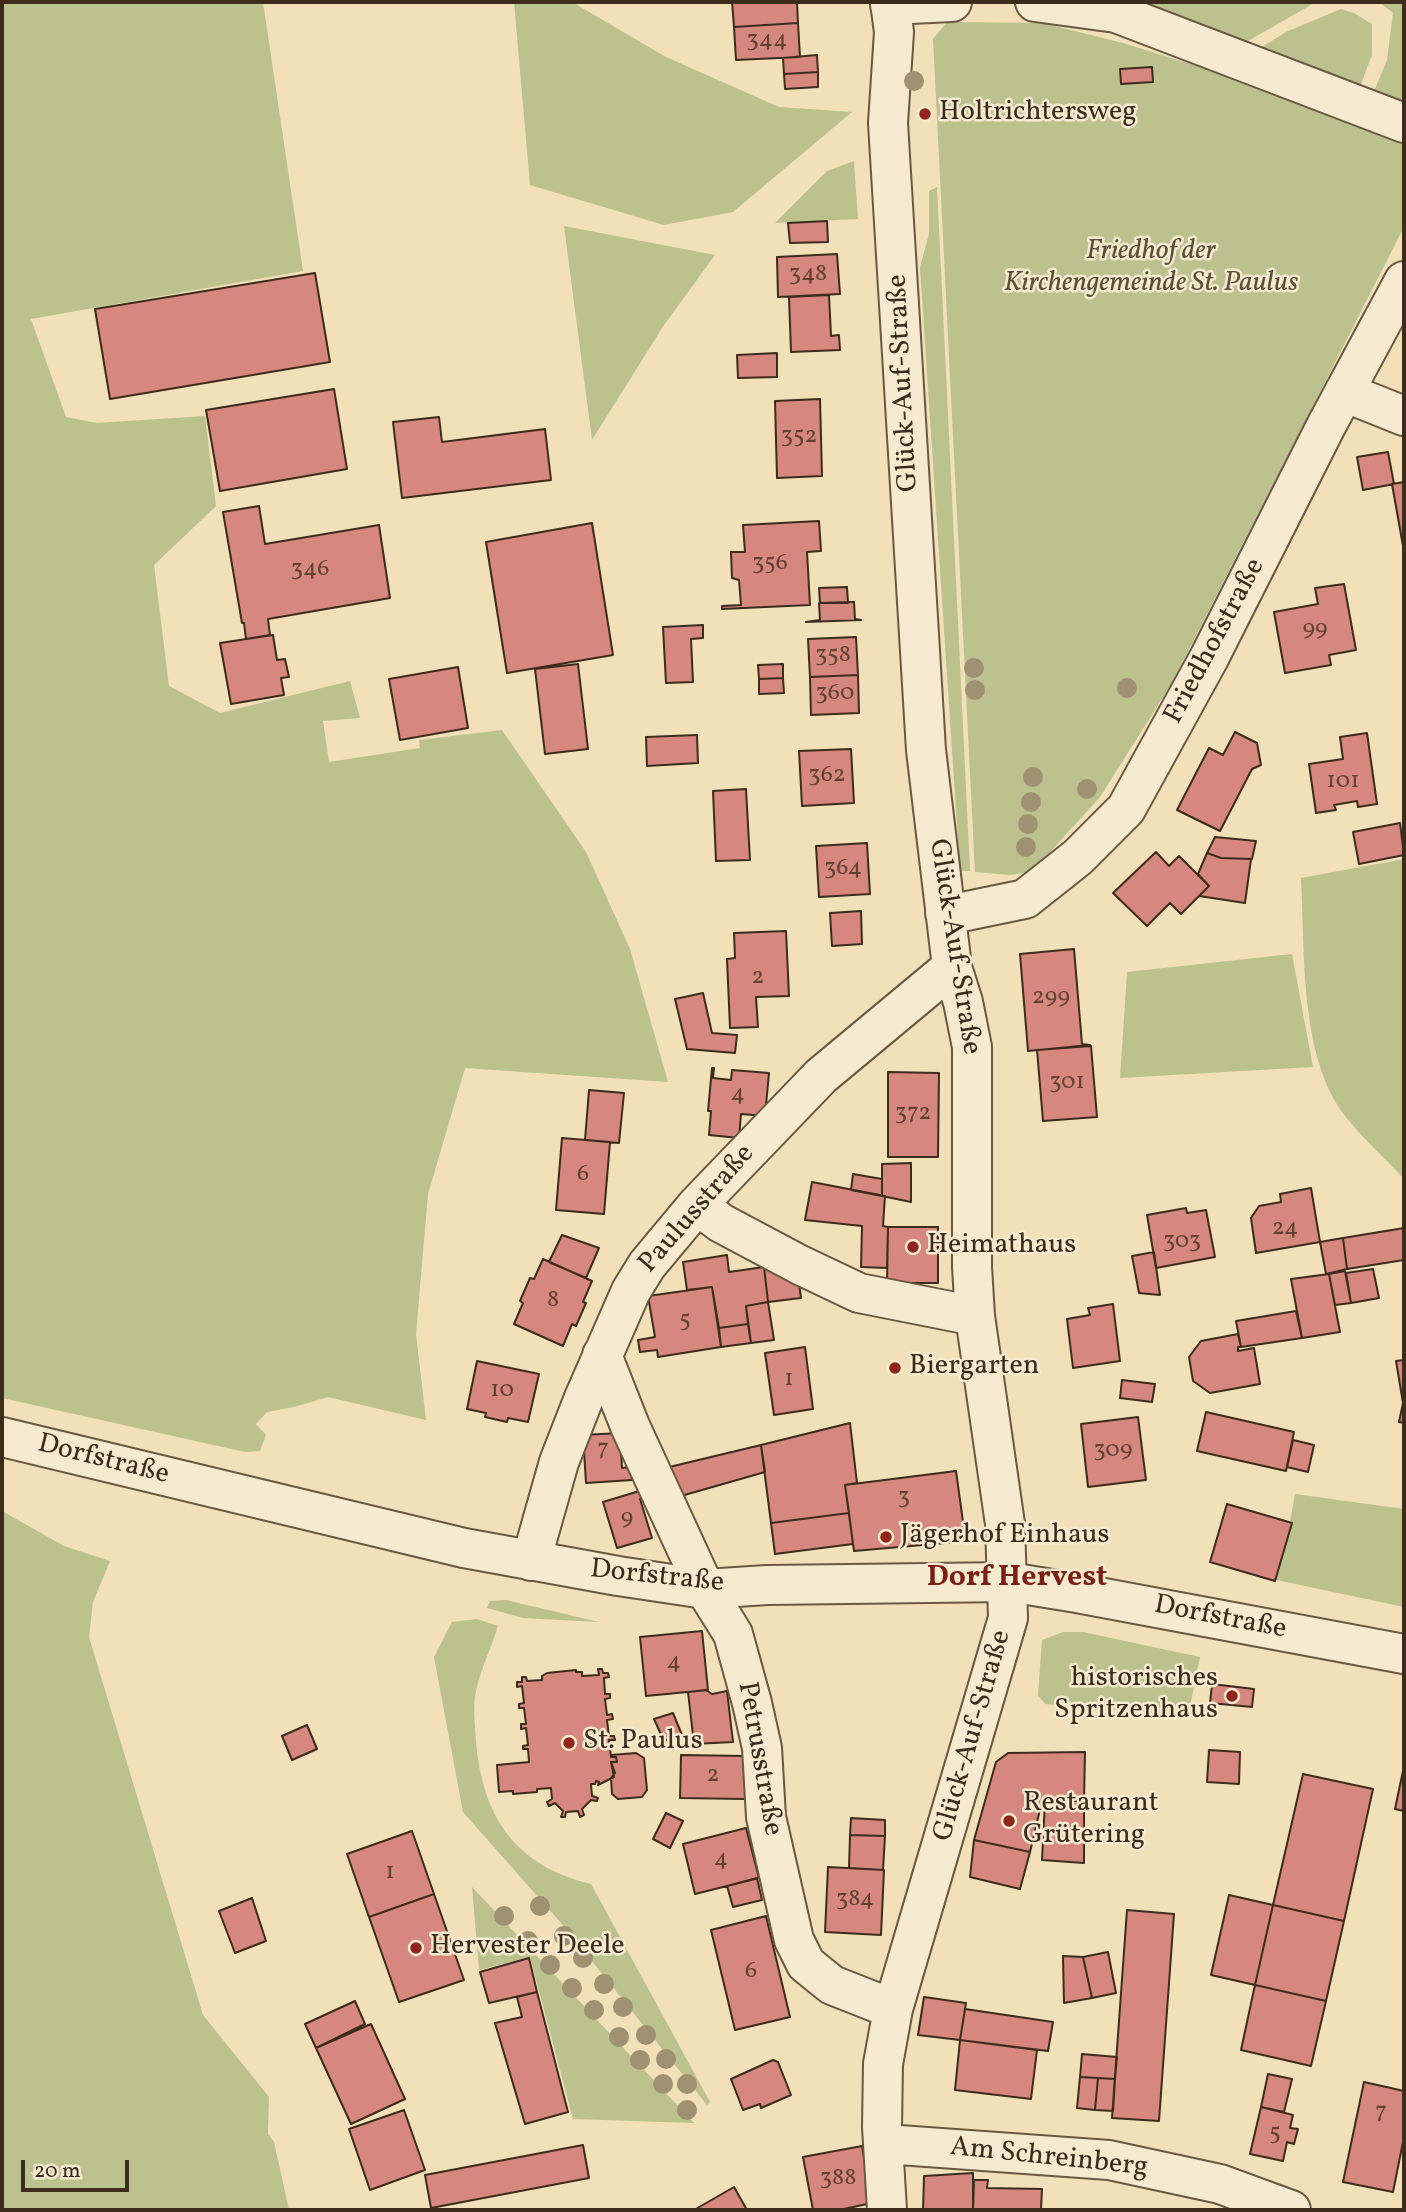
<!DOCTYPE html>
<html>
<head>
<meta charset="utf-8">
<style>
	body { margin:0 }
	#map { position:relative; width:1406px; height:2212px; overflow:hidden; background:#f1e0b8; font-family:Vollkorn,serif }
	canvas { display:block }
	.frame { position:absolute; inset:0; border:4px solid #3d2b1c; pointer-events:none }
	.scale { position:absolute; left:21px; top:2160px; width:108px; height:32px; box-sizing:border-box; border:4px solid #3d2b1c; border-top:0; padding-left:9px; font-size:21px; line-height:24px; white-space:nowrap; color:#3d2b1c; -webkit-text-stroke:5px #f6ebd1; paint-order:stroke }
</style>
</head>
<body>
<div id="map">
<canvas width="1406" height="2212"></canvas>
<div class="frame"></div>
<div class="scale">20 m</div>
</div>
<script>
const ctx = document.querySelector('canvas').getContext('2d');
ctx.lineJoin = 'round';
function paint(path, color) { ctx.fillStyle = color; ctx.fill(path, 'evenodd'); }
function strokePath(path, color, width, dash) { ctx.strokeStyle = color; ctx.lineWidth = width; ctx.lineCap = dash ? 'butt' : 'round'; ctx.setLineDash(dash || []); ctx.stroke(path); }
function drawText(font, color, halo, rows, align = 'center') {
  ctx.font = font + ' Vollkorn,serif'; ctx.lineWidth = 5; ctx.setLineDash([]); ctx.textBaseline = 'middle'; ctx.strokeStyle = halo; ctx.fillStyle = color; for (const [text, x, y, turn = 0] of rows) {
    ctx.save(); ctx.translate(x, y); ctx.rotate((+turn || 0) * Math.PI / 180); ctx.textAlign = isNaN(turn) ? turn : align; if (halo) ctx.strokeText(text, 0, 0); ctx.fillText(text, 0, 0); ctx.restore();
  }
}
const green = new Path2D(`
	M2,2H263L303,271L31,319L66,417L97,423L205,416L216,506L154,565L169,686L220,713L350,681L360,718L323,721L329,762L420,748L419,740L502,730L586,852L630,949L668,1082L465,1068L428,1194L416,1334L426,1420L328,1397L294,1407L267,1412L256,1424L266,1435L260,1451L245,1452L2,1398Z
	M514,2H572L666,57L779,107L852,112L733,212L664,225L530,185Z
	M1129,2H1316L1241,45Z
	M1379,2H1404V110L1372,96L1387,60L1393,13Z
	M1341,9L1354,13L1372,24V55L1358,92L1254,52L1286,32Z
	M947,22L1043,23L1123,43L1404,130V227L1172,683L1100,797L1032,872L1009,875L975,872L933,39Z
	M854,161L858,219L775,223L827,171Z
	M937,187L970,871H960L920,267L929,234V191Z
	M564,226L715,255L664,325L592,440Z
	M1404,859V1179C1385,1158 1363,1139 1346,1117C1299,1058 1305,951 1301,878Z
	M1292,954L1313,1067L1120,1078L1127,972Z
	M1295,1494L1404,1509V1607L1272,1579L1290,1522Z
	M2,1511L64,1546L110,1561L93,1602L89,1637L203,2015L269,2097L268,2134L274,2142L289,2210H2Z
	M505,1600H506L599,1622L523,1618L487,1608L490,1601Z
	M477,1619L498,1626C492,1646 482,1666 477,1687C472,1704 475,1723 476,1741C482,1816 515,1866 591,1884L710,2102L707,2105L568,1931L463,1812L434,1657L452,1622Z
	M1063,1632H1083L1200,1657L1188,1716L1045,1704L1038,1695L1042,1640Z
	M472,1887L694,2123L573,2119L530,1957L479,1970Z`);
const building = new Path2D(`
	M732,2H797L798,23L734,27Z
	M798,23L800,57L736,60L734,27Z
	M817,55L818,72L784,74L783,58Z
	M1152,67L1153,82L1121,84L1120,69Z
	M818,72V87L785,89L784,74Z
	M827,221L828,242L790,243L788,223Z
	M837,254L840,294L778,297L777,257Z
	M315,273L330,362L110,399L95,309Z
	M829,295L831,336L839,335L840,350L791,352L789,297Z
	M777,353V377L738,378L737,355Z
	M334,389L347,469L220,491L206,410Z
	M820,399L822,476L777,478L775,401Z
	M439,417L442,442L545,429L551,480L402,498L393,422Z
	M1388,452L1394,484L1363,490L1357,457Z
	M1404,482V546H1403L1392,484Z
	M259,506L265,544L379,525L390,598L268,619L270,635L246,639L244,623H242L223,512Z
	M819,521L821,551L807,552L810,605L722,609V606L741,605L739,580L732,578L731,552H745L743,525Z
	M592,523L613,655L507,673L486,542Z
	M1344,584L1356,650L1329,655L1331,665L1285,673L1274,612L1318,604L1315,588Z
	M847,587L848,603H820L819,588Z
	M853,602H854L855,619L861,620L806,622L820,620L819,603Z
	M703,625V638L691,639L693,682L666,683L663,627Z
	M273,635L277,660L285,659L289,677L281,678L284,695L231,704L220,643Z
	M856,637L858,675L810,677L808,639Z
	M578,664L588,749L545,754L535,669Z
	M783,664V678L759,679L758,665Z
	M458,667L468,728L400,740L389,679Z
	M858,675L859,713L811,715L810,677Z
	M783,678L784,693L759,694V679Z
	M1235,732L1257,743L1261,765L1252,769L1220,831L1177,810L1209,748L1223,755Z
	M1367,733L1377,804L1358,807L1357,801L1334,805L1336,810L1316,813L1309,764L1343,759L1340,737Z
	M697,735L698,763L647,766L646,737Z
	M851,749L854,803L802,806L799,751Z
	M746,789L750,860L716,861L713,791Z
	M1400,823L1404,855L1359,864L1353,832Z
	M1215,837L1256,841L1252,859L1221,858L1207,853Z
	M867,843L870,894L819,897L816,846Z
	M1156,852L1169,866L1179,856L1209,886L1181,914L1170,903L1147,926L1113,893Z
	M1207,853L1221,858L1251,859L1245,903L1199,896L1209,886L1198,874Z
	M861,911L862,944L832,946L830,913Z
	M786,931L789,996L756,997L758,1027L730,1028L727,959L735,958L734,933Z
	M1074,949L1082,1044L1090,1045L1028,1051L1020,954Z
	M703,993L712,1033L737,1035L735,1053L687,1049L675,999Z
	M1091,1046L1097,1117L1043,1121L1037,1050Z
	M712,1068H714L713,1078L731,1080L732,1070L769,1073L765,1116L741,1114L739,1138L709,1135L711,1111H708Z
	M888,1072L939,1073L938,1157H888Z
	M589,1090L624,1093L619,1143L585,1140Z
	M562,1138L610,1142L604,1214L556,1210Z
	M911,1163V1202L882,1196V1164Z
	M853,1174L882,1179V1196L851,1190Z
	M812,1182L885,1196L883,1226L888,1227L887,1268L861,1267L862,1226L805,1220Z
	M1311,1188L1320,1242L1256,1253L1251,1218L1259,1206L1281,1202L1280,1194Z
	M1186,1208L1187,1213L1206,1210L1215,1257L1156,1268L1147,1215Z
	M888,1227H938V1283H887Z
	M1404,1228V1260L1347,1269L1343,1238Z
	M562,1235L599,1248L586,1278L549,1262Z
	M1343,1238L1347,1269L1326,1274L1320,1242Z
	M1154,1252L1160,1295L1139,1293L1132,1256Z
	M727,1255L729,1272L764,1267L768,1302L746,1306L748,1324L719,1328L712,1287L687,1290L683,1262Z
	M543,1259L592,1281L583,1302L586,1303L576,1326L572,1324L563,1346L514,1324L523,1303L520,1301L530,1278L534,1279Z
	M764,1267L798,1276L801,1298L768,1302Z
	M1373,1269L1379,1298L1351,1303L1346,1273Z
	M1345,1271L1351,1303L1335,1305L1329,1274Z
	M1329,1274L1340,1332L1302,1338L1291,1279Z
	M712,1287L721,1347L658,1357L657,1350L640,1352L638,1340L655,1337L648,1296Z
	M768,1302L774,1340L751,1343L746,1306Z
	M1113,1304L1120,1361L1073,1368L1067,1319L1090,1315L1088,1308Z
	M1296,1311L1302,1338L1241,1347L1236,1321Z
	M748,1324L751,1343L721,1347L719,1328Z
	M1238,1334L1241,1347H1238V1351L1254,1348L1260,1384L1210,1393L1193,1381L1189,1357L1201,1341Z
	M805,1347L813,1409L774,1415L765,1353Z
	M1404,1360V1423L1399,1422L1403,1403L1396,1361Z
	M477,1361L539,1374L528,1422L508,1418L507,1422L485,1417L486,1413L467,1409Z
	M1122,1380L1155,1384L1152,1402L1120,1398Z
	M1206,1412L1294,1432L1286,1471L1197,1451Z
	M1138,1417L1146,1480L1088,1487L1081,1424Z
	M850,1423L857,1483L845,1485L849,1513L771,1523L761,1445Z
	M620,1433L622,1468L631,1467L632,1480L586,1483L583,1435Z
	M1293,1440L1314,1445L1308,1472L1287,1467Z
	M761,1445L765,1472L674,1498L661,1469Z
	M956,1471L964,1529L966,1531L957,1542L854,1551L845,1485Z
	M646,1489L648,1497L640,1499L652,1538L617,1548L603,1502Z
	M1227,1504L1292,1523L1275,1581L1210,1562Z
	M849,1513L853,1544L775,1554L771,1523Z
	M702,1631L708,1690L646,1696L640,1637Z
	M598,1669H602L603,1673H608L609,1677L604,1678L605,1694H610V1698L605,1699L607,1715L612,1714L613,1719L607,1720L609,1736H614L615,1740H609L611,1757H616L617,1762H611L614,1777L598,1785L599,1782L596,1781L595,1784H591L592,1796L598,1798L597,1801L591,1800L582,1809L584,1815L580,1817L578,1811L566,1812L565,1817H561L563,1811L555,1803L549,1806L547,1802L552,1799L551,1788L537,1789V1792L513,1794V1791L499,1792L497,1765L529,1762L528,1749H523V1746L528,1745L526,1728L521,1729V1724H526L524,1708H519V1704L524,1703L522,1686L517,1687V1682H522V1677H526L527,1681L542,1680V1676L547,1673L576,1670V1672H582V1676L599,1675Z
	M1212,1684L1254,1689L1252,1707L1210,1703Z
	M706,1690L712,1694L727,1691L733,1742L694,1744L688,1692Z
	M673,1713L682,1735L664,1741L654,1719Z
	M307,1725L317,1749L292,1760L282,1736Z
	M1209,1750L1240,1752L1239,1784L1207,1782Z
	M1085,1752L1084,1801H1042L1030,1852L974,1840L996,1762L1008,1753Z
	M636,1753L644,1758L647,1790L642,1797L618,1799L612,1794L611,1778L615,1773L611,1762H617L616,1757H611V1755Z
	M681,1755L745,1756V1799L680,1798Z
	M1404,1766V1811L1395,1809Z
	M1303,1774L1373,1789L1344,1921L1273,1905Z
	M1045,1800L1084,1801V1863L1042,1860Z
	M666,1813L683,1821L670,1848L653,1839Z
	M851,1818L885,1820V1836L850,1835Z
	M746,1828L759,1878L695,1894L683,1844Z
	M412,1831L434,1894L369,1917L347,1854Z
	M850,1835L885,1836L883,1870L849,1868Z
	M974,1840L1030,1852L1020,1889L970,1877Z
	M828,1867L884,1870L881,1935L825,1932Z
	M757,1878L762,1900L733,1907L727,1886Z
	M434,1894L464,1980L399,2002L369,1917Z
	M1229,1895L1273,1905L1255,1985L1211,1975Z
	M252,1898L266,1941L235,1953L219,1911Z
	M1273,1905L1344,1921L1326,2001L1255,1985Z
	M1127,1910L1174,1914L1159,2121L1112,2118Z
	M766,1916L790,2017L735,2030L711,1930Z
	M1108,1952L1116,1993L1092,1998L1083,1957Z
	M1063,1956L1083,1957L1092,1998L1064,2003Z
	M529,1958L537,1992L489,2003L480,1972Z
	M1255,1985L1326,2001L1311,2066L1241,2050Z
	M537,1992L568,2112L525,2124L495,2023L522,2017L517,1997Z
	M924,1997L966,2003L960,2040L918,2035Z
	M355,2001L365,2024L316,2048L305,2024Z
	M965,2009L1053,2022L1048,2051L960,2040Z
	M371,2024L405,2099L351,2124L316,2048Z
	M960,2040L1037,2050L1031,2099L955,2090Z
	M1082,2054L1117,2057L1115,2079L1080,2077Z
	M773,2060L778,2062L791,2095L761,2108L760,2104L743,2110L731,2079Z
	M1268,2074L1292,2079L1284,2112L1261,2107Z
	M1080,2077L1098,2078L1095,2110L1077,2108Z
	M1098,2078L1115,2079L1113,2111L1095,2110Z
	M1364,2082L1404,2091V2137L1393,2192L1343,2182Z
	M1261,2107L1293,2115L1290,2128L1298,2129L1294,2144L1287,2142L1283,2161L1250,2154Z
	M404,2110L425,2170L370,2190L349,2129Z
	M583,2145L589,2178L431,2208L425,2175Z
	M862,2146L872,2203L839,2210H813L803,2157Z
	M973,2173V2210H923L924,2176Z
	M974,2180H988L987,2188L1042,2189L1041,2210H973Z
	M734,2187L747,2210H694Z`);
const minor = new Path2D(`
	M1035,2L1116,13L1404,123
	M890,5L952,2
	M1344,392L1404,416
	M945,913L962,912L1025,899L1078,857L1126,809L1209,658L1326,426L1404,281
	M697,1205L721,1223L800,1265L859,1293L975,1316
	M602,1355L630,1426L705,1589L733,1634L752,1703L762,1748L766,1817L794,1940L806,1964L832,1985L893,2009
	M531,1561L559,1462L584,1398L631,1291L647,1265L697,1205L821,1076L952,967
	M885,2144L1109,2160L1220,2184L1291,2210
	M887,2210L882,2127L883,2064L893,2009L1008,1618L1005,1524L975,1316L972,1267V1047L963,1002L952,967L926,750L888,123L894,32L890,2`);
const tertiary = new Path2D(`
	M2,1437L464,1548L618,1576L705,1589L767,1585L1009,1582L1077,1593L1404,1654`);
const trees = [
	[914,81],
	[974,668],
	[1127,688],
	[975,690],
	[1033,777],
	[1087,789],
	[1031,802],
	[1028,824],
	[1026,847],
	[540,1906],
	[504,1916],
	[564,1936],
	[528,1941],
	[583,1958],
	[550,1965],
	[604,1984],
	[572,1988],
	[623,2007],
	[594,2010],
	[646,2035],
	[619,2037],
	[666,2059],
	[640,2060],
	[663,2084],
	[687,2084],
	[687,2110]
];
const markers = [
	[925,114,7,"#8f2418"],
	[913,1247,7,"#8f2418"],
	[895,1368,7,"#8f2418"],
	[886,1537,7,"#8f2418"],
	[1232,1696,7,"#8f2418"],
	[569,1743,7,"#8f2418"],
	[1009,1821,7,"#8f2418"],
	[416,1948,7,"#8f2418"]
];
const numberNames = [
	["344",767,42],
	["348",808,276],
	["352",799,438],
	["356",770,565],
	["346",310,571],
	["99",1315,631],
	["358",833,657],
	["360",835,695],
	["362",827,777],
	["101",1343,783],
	["364",843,870],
	["2",758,979],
	["299",1051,999],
	["301",1067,1084],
	["4",738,1096],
	["372",913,1115],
	["6",583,1176],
	["24",1285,1230],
	["303",1182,1243],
	["8",553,1302],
	["5",685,1322],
	["1",789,1381],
	["10",502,1392],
	["7",603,1451],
	["309",1113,1452],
	["3",904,1499],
	["9",627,1520],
	["4",674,1664],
	["2",713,1777],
	["4",721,1861],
	["1",390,1874],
	["384",855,1901],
	["6",751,1973],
	["7",1381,2114],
	["5",1275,2135],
	["388",838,2180]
];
const poiNames = [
	["Holtrichtersweg",939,114],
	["Heimathaus",927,1247],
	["Biergarten",909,1368],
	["Jägerhof Einhaus",900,1537],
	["historisches",1218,1680,"right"],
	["Spritzenhaus",1218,1712,"right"],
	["St. Paulus",583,1743],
	["Restaurant",1023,1805],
	["Grütering",1023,1837],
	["Hervester Deele",430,1948]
];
const parkNames = [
	["Friedhof der",1151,253],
	["Kirchengemeinde St. Paulus",1151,285]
];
const streetNames = [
	["Glück-Auf-Straße",905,383,-93],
	["Friedhofstraße",1216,642,-62],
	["Glück-Auf-Straße",953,947,81],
	["Paulusstraße",698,1210,-49],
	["Dorfstraße",103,1461,14],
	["Dorfstraße",657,1578,6],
	["Dorfstraße",1220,1619,11],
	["Glück-Auf-Straße",974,1736,-74],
	["Petrusstraße",758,1759,80],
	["Am Schreinberg",1049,2159,6]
];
const neighbourhoodNames = [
	["Dorf Hervest",1017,1579]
];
paint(green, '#bbc28e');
paint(building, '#d6887e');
strokePath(building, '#3d2b1c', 2);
strokePath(minor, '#6a5843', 42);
strokePath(tertiary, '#6a5843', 42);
strokePath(minor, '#f6ebd1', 38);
strokePath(tertiary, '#f6ebd1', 38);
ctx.fillStyle = '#9f9172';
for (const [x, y] of trees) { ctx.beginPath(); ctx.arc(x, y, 10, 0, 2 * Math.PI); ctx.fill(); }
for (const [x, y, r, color] of markers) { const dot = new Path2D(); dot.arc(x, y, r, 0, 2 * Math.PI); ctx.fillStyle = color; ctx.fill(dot); strokePath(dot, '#f6ebd1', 2.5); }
drawText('24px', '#634234', null, numberNames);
drawText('28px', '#3d2b1c', '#f6ebd1', poiNames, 'left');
drawText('italic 28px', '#5c5138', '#f6ebd1', parkNames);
drawText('28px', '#3d2b1c', '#f6ebd1', streetNames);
drawText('bold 30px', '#7a1f14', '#f6ebd1', neighbourhoodNames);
</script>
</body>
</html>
